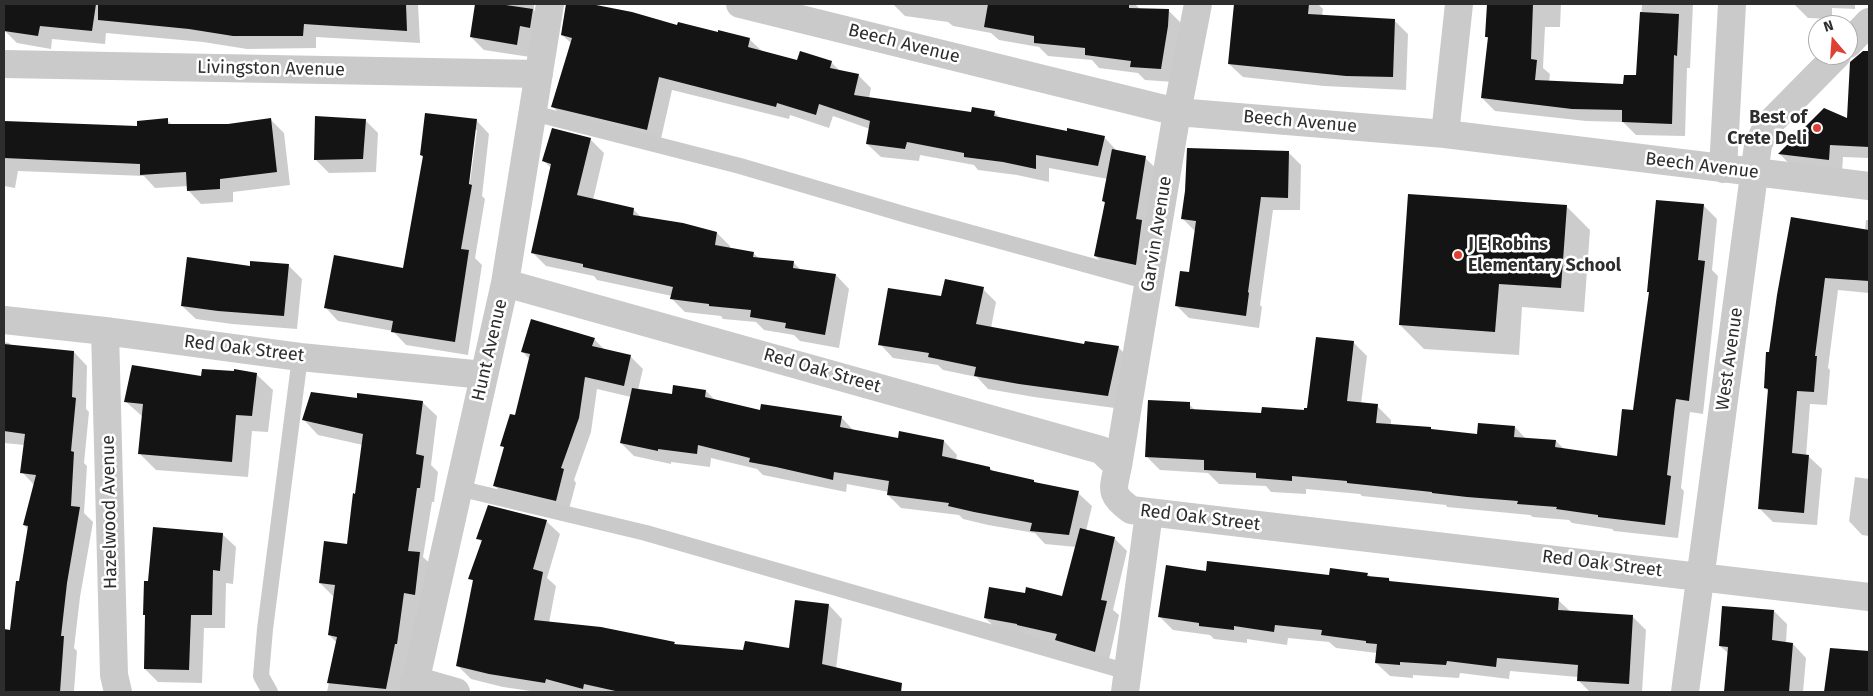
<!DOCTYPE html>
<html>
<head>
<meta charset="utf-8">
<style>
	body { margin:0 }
	#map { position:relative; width:1873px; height:696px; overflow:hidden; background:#fff; font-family:"Fira Sans",sans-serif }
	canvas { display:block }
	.frame { position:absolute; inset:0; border:5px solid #2d2d2d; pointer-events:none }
	.north { position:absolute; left:1808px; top:15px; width:50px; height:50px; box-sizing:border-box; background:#fff; border:1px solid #ababab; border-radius:50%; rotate:342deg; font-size:14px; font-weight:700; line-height:20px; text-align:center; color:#2d2d2d }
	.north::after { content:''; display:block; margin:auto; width:18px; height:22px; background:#de4134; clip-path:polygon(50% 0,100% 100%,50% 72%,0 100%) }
</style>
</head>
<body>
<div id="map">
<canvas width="1873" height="696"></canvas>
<div class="frame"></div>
<div class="north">N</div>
</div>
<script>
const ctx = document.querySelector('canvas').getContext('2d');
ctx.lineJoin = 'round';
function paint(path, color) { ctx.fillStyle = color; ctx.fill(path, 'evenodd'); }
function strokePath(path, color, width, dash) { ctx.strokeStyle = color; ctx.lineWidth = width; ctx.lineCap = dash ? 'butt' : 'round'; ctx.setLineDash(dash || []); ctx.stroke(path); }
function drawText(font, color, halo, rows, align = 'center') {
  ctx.font = font + ' "Fira Sans",sans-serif'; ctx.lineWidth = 5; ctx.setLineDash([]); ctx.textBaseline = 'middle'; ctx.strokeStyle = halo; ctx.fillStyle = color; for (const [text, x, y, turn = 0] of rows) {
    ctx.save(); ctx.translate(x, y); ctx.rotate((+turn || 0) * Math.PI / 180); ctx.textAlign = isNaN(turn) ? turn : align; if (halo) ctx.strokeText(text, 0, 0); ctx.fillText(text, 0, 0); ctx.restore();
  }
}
const shadow = new Path2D(`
	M8,4H418L420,43L316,37V48L247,49L203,42L106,33L105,44L52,39L51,49L17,43L4,30Z
	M476,4H534V11L546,24L530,57L484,50L471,37Z
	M567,4H586L632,13L678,26L749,39L763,52L798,61L831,62L841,72L858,75L871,88L869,98L972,114L994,112L1001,119L1068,132L1104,137L1118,152L1145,158L1159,171L1149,277L1109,269L1095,256L1106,204L1103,201L1108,179L1049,168V182L1017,175L978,170L974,165L920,155L919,161L881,157L867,144L870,129L833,116L829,128L790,115L789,119L672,90L660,143L566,120L553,107L572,44L562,35Z
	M893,4H1135L1140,9L1168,10L1182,24L1174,82L1145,80L1138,73L1099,68L1092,60L1048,56L1039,47L999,40L991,33L953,26L948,22L905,16Z
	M1235,4L1276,6V4H1318L1323,9L1322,16L1394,20L1408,34L1406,90L1324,86L1243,77L1229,64Z
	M1488,4H1561L1560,27H1545L1543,68L1550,74L1549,82L1624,86L1637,77L1642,4H1693L1690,68H1687L1685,136L1636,135L1623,122L1586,121L1495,111L1482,98L1489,39L1486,37Z
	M1794,4H1855V9L1832,8V19L1808,18Z
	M1850,80L1869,81V158L1843,157L1842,172L1792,167L1780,154L1824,109L1848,120Z
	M167,120L173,126L228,125L271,120L284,133L290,185L233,192V202L201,204L188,190V186L155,188L144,176L18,171L15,188L4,186V122L138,128Z
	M365,120L378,133L376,172L329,173L315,159Z
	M476,120L489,134L482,196L485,199L475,258L482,265L468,355L406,345L393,331L338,321L325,307L404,270L424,158L421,155ZM474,130H477L469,190H467Z
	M590,139L604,153L593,200L633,209L642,218L717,233L730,246V249L753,253L760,259L793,262L802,271L836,275L849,289L839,348L800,341L794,335L764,330L756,322L723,319L721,316L685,312L671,298L672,296L597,280L594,276L546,266L532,252L551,168L544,161Z
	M1288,152L1301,165L1300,210H1273L1260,305L1262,307L1259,328L1189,318L1176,305L1190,274L1196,232L1183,219Z
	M1703,205L1717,219L1712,270L1718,276L1703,414L1690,412L1689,419L1681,488L1684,491L1678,538L1614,531L1612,529L1572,523L1569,520L1533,517L1530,515L1447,507L1446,505L1362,496L1360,494L1306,489V494L1271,492L1266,486L1219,484L1208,473L1160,470L1146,456L1189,404L1196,411L1262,414L1308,409L1353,342L1367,356L1361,404L1377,406L1391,420V425L1478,436L1515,427L1526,439L1556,441L1564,449L1618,457L1634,412L1650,293L1648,292Z
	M1566,206L1590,230L1584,312L1522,307L1519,355L1424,349L1400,325Z
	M1866,220H1869V293L1838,290L1828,368L1830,370L1827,405L1810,404L1806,456H1808L1822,469L1817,525L1773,522L1759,508L1769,392L1765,388L1778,295L1865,231Z
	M288,265L302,279L297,329L232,324L196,319L182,306L251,267Z
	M983,289L996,302L991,328L1085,346L1118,347L1132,361L1122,409L1034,397L988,389L977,377L943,370L938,365L893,358L880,344L942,298Z
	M594,339L606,351L630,356L643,369L638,390L673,395L706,391L715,400L761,411L841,417L854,431L899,440L944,441L957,455L956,460L990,468L994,472L1033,481L1037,484L1078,493L1092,506L1086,531L1114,538L1127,551L1113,610L1119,615L1108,664L998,630L985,618L1026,594L1063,598L1076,547L1045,544L1035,533L988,525L963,519L959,515L901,508L888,495L889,492L847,484L846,492L763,475L757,469L711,458L710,467L671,462V464L634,456L621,443L631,397L597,389L591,432L574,480L576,483L568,513L507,499L495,486L505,448L502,445L516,417L530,360L522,351Z
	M4,342L9,343L12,346L74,352L87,366L86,409L89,412L84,463L87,466L84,513L93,522L80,597L74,648L77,651L74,691H93L95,692H4V645L6,631H12L29,530L24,525L34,485L22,472L25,445L4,443Z
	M256,374L273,390L268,432L252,431L248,477L156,470L140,454L143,417L125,401L202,377Z
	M358,399L422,402L437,416L431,465L438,472L434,502H432L423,557L435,568L403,692H327L337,643L329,635L335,598L320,583L348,545L363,445L318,435L304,420Z
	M1855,477L1869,479V536L1862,535L1849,521Z
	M546,521L560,534L547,578L556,586L549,623L674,643L678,646L744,652L790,649L829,605L842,619L836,669L893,682L903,692H537L503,687L471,679L457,665L474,582L470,578L482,543L478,538Z
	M222,534L236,547L233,584L226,583L225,628H204L202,683L158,682L145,669L149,583Z
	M1207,572L1330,577L1367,574L1371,577L1389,579L1392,583L1558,600L1571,612L1633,617L1646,630L1642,692H1590L1578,680V677L1510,671L1509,679L1460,673L1459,678L1413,675V678L1390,676L1376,663L1377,653L1336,648L1329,642L1288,638L1287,645L1247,639V643L1214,639L1210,635L1173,630L1159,616Z
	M1774,611L1787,624L1786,643L1793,644L1806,658L1803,692H1725L1729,654L1720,646Z
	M1831,649L1869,653V692H1825Z`);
const building = new Path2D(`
	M4,4H96L92,31L40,26L38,36L4,31Z
	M98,4H406L407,31L304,24L303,36H233L189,29L98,20Z
	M475,4H499L533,9L530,28L520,26L517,45L470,37Z
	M566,4H591L632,12L677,25L678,22L718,32V30L750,38L748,47L797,60L800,51L832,61L830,68L859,74L854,95L971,112L972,107L995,111L994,116L1067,131V128L1105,136L1098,166L1036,155V169L1003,162L964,157V153L907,142L905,149L866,144L870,121L819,104L816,115L777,103L776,107L659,77L647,130L551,107L572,38L561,35Z
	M988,4H1129V8L1169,9L1168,26L1161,69L1130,67L1131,61L1085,55V48L1034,43V36L984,27Z
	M1234,4H1309L1308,14L1395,19L1393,77L1346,76L1228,64Z
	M1487,4H1533L1531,59L1537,60L1535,80L1623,84L1624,75H1636L1640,12L1679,14L1677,56L1674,55L1672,124L1622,122V110L1572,109L1481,98L1488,37H1485Z
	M1863,51H1869V147L1830,145L1829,160L1778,154L1824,108L1847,118L1850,62Z
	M425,113L477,119L469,184L472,185L461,249L469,250L455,342L391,332L393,321L324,308L334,255L403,268L423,156L420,155Z
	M315,116L366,119L363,159L314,160Z
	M168,118V124H228L271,118L277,172L220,179V189L187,191L186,172L140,175V164L4,158V121L137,126V121Z
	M552,128L591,138L577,195L634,208L633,215L683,223L717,232L715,245L754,252L753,257L794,261L793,268L836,274L825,335L785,328L786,323L750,317L751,310L709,306V304L670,299L673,287L583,267V264L531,253L551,164L542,161Z
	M1187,148L1289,151L1288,198L1261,197L1248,292L1249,293L1246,316L1175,306L1180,271L1189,272L1196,221L1181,219L1185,191Z
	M1112,149L1146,156L1136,219L1142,220L1136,265L1094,256L1105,202L1102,201Z
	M1408,194L1567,205L1561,288L1499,284L1495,332L1399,325Z
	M1656,200L1704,204L1698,260L1705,261L1689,401L1676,399L1675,405L1667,475L1671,476L1665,525L1598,517V515L1556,509L1557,507L1517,504L1518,501L1467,497L1432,493V492L1347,483V481L1292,476V481L1256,478V473L1204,470V460L1145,457L1148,400L1190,402V409L1261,413L1262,407L1304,410V408H1307L1316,337L1354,341L1347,401L1378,404L1376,423L1431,427V429L1477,434L1478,423L1515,426L1514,437L1556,440L1555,447L1617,456L1622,409L1633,410L1649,292H1647Z
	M1791,217L1869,230V281L1825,278L1815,356H1817L1814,392L1797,391L1792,453L1809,455L1804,513L1758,509L1768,389L1764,388L1766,352H1769L1777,295Z
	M187,257L250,266V261L289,264L284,316L218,311L181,306Z
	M945,279L984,287L976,324L1084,344L1085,341L1119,346L1108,396L1019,384L974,376L976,367L928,357L929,353L878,345L888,288L941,296Z
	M531,319L595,338L592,346L631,355L624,386L585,377L579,418L561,468L564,469L556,501L493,486L504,447L500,446L510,414L515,415L530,354L521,352Z
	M4,344L74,351L72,397L76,398L71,451L74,452L71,506L80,507L67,583L61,636H64L60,692H4V629L10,630L16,581H19L28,526L23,525L36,475L20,473L25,434L4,431Z
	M132,365L201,376L202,369L234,371V369L257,373L252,416L236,415L232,462L138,454L143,404L124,402Z
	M673,385L706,390L705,397L760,410L761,404L842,416L840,427L898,438L899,431L944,440L942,456L990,467V470L1034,480V482L1079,491L1069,535L1030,531L1032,523L974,512L948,506L949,503L887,495L889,481L834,472L833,480L776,467L749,462L750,458L698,445L697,454L658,449V451L620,443L632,388L672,394Z
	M311,392L357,398V393L423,401L416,454L424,456L420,488H417L408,551L420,552L415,595L404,593L397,644H395L386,689L327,683L337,637L328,635L335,585L319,583L324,541L347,544L353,493L355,494L363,434L302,420Z
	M488,505L547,520L533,569L543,572L534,620L601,627L675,642L674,644L743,650L745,641L789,648L795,600L829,604L822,664L902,683L901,692H620L584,684L583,689L546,679L545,683L489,674L456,666L473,580L468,579L482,540L476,539Z
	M153,527L223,533L220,571L213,570L212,615H191L189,670L144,669L145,615H143L144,581H148Z
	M1080,528L1115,537L1101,600L1107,601L1095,652L1055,640L1057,634L1017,625V624L984,618L989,587L1025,593L1026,587L1062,596Z
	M1207,561L1329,575L1330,568L1368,573L1367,576L1389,578V581L1559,598L1558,610L1633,615L1629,684L1577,681L1578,665L1497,658L1496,667L1447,661L1446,665L1400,662V665L1375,663L1377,644L1366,643V641L1321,635L1322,630L1275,625L1274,632L1234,626V630L1199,626V623L1158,617L1166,565L1206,571Z
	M1722,606L1774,610L1772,640L1793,643L1789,692H1724L1728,647L1719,646Z
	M1830,648L1869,651V692H1824Z`);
const lane = new Path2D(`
	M533,113L740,166L910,216L1149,282
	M458,488L646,533L1128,672
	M270,692L261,676L265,629L300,357`);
const street = new Path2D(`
	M740,4L1177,112L1445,134L1869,186
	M1848,44L1869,22
	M4,64L539,74
	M1445,134L1459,4
	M1723,169L1732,4
	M505,283L1101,450L1118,466C1113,490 1109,494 1131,510L1869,597
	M4,320L105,331L300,357L484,375
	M105,331L114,675L118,692
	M1118,466L1177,112L1198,4
	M414,680L456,692
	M413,692L505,283L550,4
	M1125,692L1149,513
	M1685,692L1758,145L1767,126L1837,55`);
const markers = [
	[1817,128,5,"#de4134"],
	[1458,255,5,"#de4134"]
];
const streetNames = [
	["Beech Avenue",904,44,14],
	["Livingston Avenue",271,69,1],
	["Beech Avenue",1300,122,5],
	["Beech Avenue",1702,166,7],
	["Garvin Avenue",1157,234,-81],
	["Red Oak Street",244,349,7],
	["Hunt Avenue",490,350,-77],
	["West Avenue",1730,359,-82],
	["Red Oak Street",822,371,16],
	["Hazelwood Avenue",110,512,-91],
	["Red Oak Street",1200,518,7],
	["Red Oak Street",1602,564,7]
];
const poiNames = [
	["Best of",1807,118],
	["Crete Deli",1807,139],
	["J E Robins",1468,245,"left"],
	["Elementary School",1468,266,"left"]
];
paint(shadow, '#0003');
paint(building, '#141414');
strokePath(lane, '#cacaca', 16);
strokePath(street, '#cacaca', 28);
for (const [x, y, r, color] of markers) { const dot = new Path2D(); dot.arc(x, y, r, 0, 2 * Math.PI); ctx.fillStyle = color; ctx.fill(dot); strokePath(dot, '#fff', 2); }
drawText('18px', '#2d2d2d', '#fff', streetNames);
drawText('bold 18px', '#2d2d2d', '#fff', poiNames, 'right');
</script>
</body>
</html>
